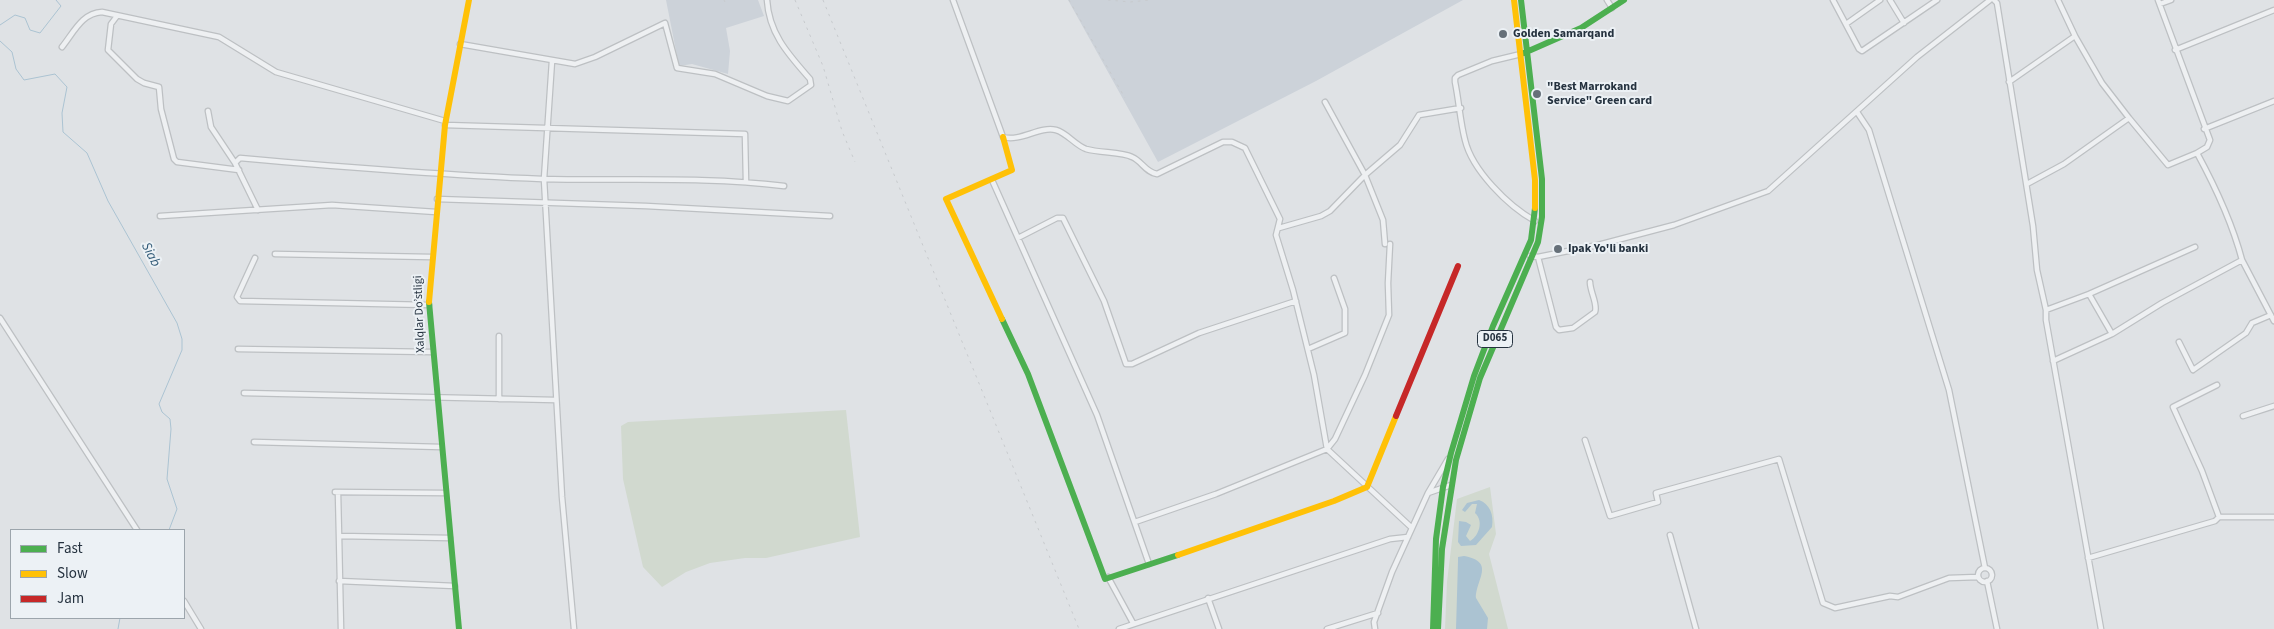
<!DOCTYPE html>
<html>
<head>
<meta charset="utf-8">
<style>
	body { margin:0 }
	#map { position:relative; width:2274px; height:629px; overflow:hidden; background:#dfe2e5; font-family:"Source Sans 3",sans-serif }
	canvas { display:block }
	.legend { position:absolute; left:10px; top:529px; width:175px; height:90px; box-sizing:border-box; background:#ecf1f5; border:1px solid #9ca5ac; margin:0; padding:6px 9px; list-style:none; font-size:15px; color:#25323f }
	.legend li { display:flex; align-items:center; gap:10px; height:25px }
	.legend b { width:25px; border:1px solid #9ca5ac }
</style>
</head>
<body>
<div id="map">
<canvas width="2274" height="629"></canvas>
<ul class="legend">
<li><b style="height:6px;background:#4caf50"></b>Fast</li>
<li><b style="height:6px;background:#ffc107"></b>Slow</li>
<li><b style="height:6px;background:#c62828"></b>Jam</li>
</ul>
</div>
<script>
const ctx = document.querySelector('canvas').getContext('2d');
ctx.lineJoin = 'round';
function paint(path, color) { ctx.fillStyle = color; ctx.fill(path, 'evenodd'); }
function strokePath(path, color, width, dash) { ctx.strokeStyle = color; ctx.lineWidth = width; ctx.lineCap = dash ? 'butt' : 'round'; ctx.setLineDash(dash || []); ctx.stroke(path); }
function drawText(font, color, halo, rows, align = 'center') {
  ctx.font = font + ' "Source Sans 3",sans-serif'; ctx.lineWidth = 4; ctx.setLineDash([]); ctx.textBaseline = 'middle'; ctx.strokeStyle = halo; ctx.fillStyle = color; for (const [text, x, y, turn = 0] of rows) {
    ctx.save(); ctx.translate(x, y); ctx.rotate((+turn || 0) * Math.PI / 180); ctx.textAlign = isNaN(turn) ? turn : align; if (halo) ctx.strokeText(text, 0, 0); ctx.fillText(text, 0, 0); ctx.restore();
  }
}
const built = new Path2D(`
	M666,0H758L764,16L726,28L730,51L728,74L692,64L679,66Z
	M1068,0H1463L1316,81L1158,162Z`);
const green = new Path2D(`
	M846,410L860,537L766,558H745L710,563L686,572L662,587L643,567L623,479L621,426L628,422Z
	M1490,487L1496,534L1489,554L1508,629H1445L1447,582L1457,499Z`);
const water = new Path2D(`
	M1479,500C1490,504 1494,515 1492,527L1476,545L1461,546L1458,542L1459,521L1466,522L1471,525L1466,536L1470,541C1479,536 1484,521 1475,513L1477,504H1472L1465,512L1462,510L1467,503Z
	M1464,556C1496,562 1476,579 1476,598L1488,618L1487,629H1456L1458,561V557Z`);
const stream = new Path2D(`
	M0,25L15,15L25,18L30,30L40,33L61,6L56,0
	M0,41L12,52L16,69L24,80L55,74L67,87L62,113L63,132L87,153L108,201L177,323L182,339V350L159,404L162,412L170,419L171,429L167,479L177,509L169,530
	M118,629L120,618`);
const street = new Path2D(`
	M953,0L1003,137C1021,142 1039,126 1056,130C1067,133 1075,145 1086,149C1100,153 1122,152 1132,157C1142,161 1145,172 1157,174L1223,142H1232L1245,148L1280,219L1276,235L1293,290L1314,375L1327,449L1412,528
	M1607,0L1612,8
	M1833,0L1859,49L1862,51L1937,0
	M1890,0L1904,23
	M1994,0L1997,3L2033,226L2037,270L2046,310L2089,294L2195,247
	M2158,0L2210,140L2207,147L2197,153C2216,188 2232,222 2242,260
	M2160,4L2171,0
	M117,16L111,24L108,50L137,79L144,83L159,87L161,109L174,159L177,162L239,170
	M1846,24L1880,0
	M2075,36L2102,83L2129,118
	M460,44L575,64L595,57L665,23L677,68L715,74L767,96L788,101L811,85L810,79C789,55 769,34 767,0
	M62,47C74,32 82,13 102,12L219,37L276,72L445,121
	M2175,50L2274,10
	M1521,54L1492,61L1458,75L1455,78V82C1459,101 1460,121 1465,140C1472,170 1508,206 1535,221
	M552,61L544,179L562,497L574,629
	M2009,82L2075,36L2058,0
	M1325,102L1365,175L1383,220L1385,244
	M208,111L211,127L235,163L258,210
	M1857,112L1869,130L1949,390L1985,568
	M445,125L745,134L746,182
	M2204,129L2274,101
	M235,163L240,158C341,167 441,175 542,179C623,181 704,176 784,186
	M992,180L1097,415L1149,564
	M2027,184L2064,164L2129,118L2168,165L2197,153
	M437,199L646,206L830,216
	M160,216L332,205L436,212
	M1279,228L1321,216L1330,211L1365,175L1400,145L1419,115L1461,108
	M1018,238L1057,218H1063L1104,301L1126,364H1132L1199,333L1296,301
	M275,254L431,257
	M1530,256L1538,257L1598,245L1674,225L1768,191L1917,57L1990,0
	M1538,257L1556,327L1559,330L1573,328L1595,312C1598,304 1590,292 1590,282
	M255,258L237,297L240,301L429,305
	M2089,294L2112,334L2162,303L2242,260L2274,321
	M2046,310V320L2101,629
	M0,318L137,530
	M2179,342L2193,370L2246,333L2252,323L2271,315
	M238,349L432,352
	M1308,349L1345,333V309L1334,278
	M2053,361L2112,334
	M2217,385L2173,407L2202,471L2219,517
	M244,393L555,400
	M499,399V336
	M2243,416L2274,406
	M1585,440L1610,516L1658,502L1656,493L1779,459L1823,603L1835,608L1890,596L1898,597L1949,578L1978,577
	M254,442L441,447
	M335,492L445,493
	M338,493L339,536
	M1428,493L1448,459
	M1135,522L1216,494L1327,449L1335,439L1365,375L1389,315L1388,283L1390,244
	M1670,535L1696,629
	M2088,558L2215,521L2219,517H2274
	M1978 575a7 7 0 1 1 14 0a7 7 0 1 1-14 0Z
	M1108,577L1133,623
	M339,581L455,586
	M1987,581L1997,629
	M1208,598L1219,629
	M184,601L201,629
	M341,629L339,536L450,538
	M1119,629L1390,539L1408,537
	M1327,629L1378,613
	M1375,629L1374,622L1392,572L1428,493L1451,485`);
const fast = new Path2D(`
	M1524,53L1581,28L1624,0
	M429,302L459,629
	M1002,319L1028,374L1105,579L1178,555
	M1433,629L1436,539L1443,487L1451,453L1474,376L1493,326L1531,240L1535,208
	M1438,629L1442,549L1456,460L1480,378L1538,242L1542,217V179L1521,0`);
const slow = new Path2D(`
	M1514,0L1535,180V208
	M429,302L445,125L469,0
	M1002,319L946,199L1012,170L1003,137
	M1178,555L1334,501L1367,487L1396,416`);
const jam = new Path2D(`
	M1396,416L1458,266`);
const rail = new Path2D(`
	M724,0L725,2
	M795,0L823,66L842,131L855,162
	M823,0L1079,629
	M1069,0L1125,98
	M1108,0L1130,2L1150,0`);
const markers = [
	[1503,34,5,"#667079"],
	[1537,94,5,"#667079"],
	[1558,249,5,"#667079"]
];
const shields = [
	[1495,339,35]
];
const shieldNames = [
	["D065",1495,339]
];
const poiNames = [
	["Golden Samarqand",1513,34],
	["\"Best Marrokand",1547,87],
	["Service\" Green card",1547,101],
	["Ipak Yo'li banki",1568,249]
];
const streetNames = [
	["Xalqlar Do’stligi",420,314,-92]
];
const waterNames = [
	["Siab",150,255,63]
];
paint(built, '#ccd2d9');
paint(green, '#d1d9cf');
paint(water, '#abc3d2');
strokePath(stream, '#abc3d2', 1);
strokePath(street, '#bdc0c3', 7);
strokePath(street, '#eef0f2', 4.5);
strokePath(fast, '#4caf50', 6);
strokePath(slow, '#ffc107', 6);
strokePath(jam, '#c62828', 6);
strokePath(rail, '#c7cacd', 1, [2.5, 5]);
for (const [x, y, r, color] of markers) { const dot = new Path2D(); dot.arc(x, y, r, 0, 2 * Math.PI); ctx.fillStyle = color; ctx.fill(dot); strokePath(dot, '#ecf1f5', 2); }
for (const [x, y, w] of shields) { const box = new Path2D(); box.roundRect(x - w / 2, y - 8.5, w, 17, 4); ctx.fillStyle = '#ecf1f5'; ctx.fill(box); strokePath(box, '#25323f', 1); }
drawText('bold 11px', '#25323f', null, shieldNames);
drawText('bold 12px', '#25323f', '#ecf1f5', poiNames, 'left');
drawText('12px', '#25323f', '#ecf1f5', streetNames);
drawText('italic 14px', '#2e5774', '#ecf1f5', waterNames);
</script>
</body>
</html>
